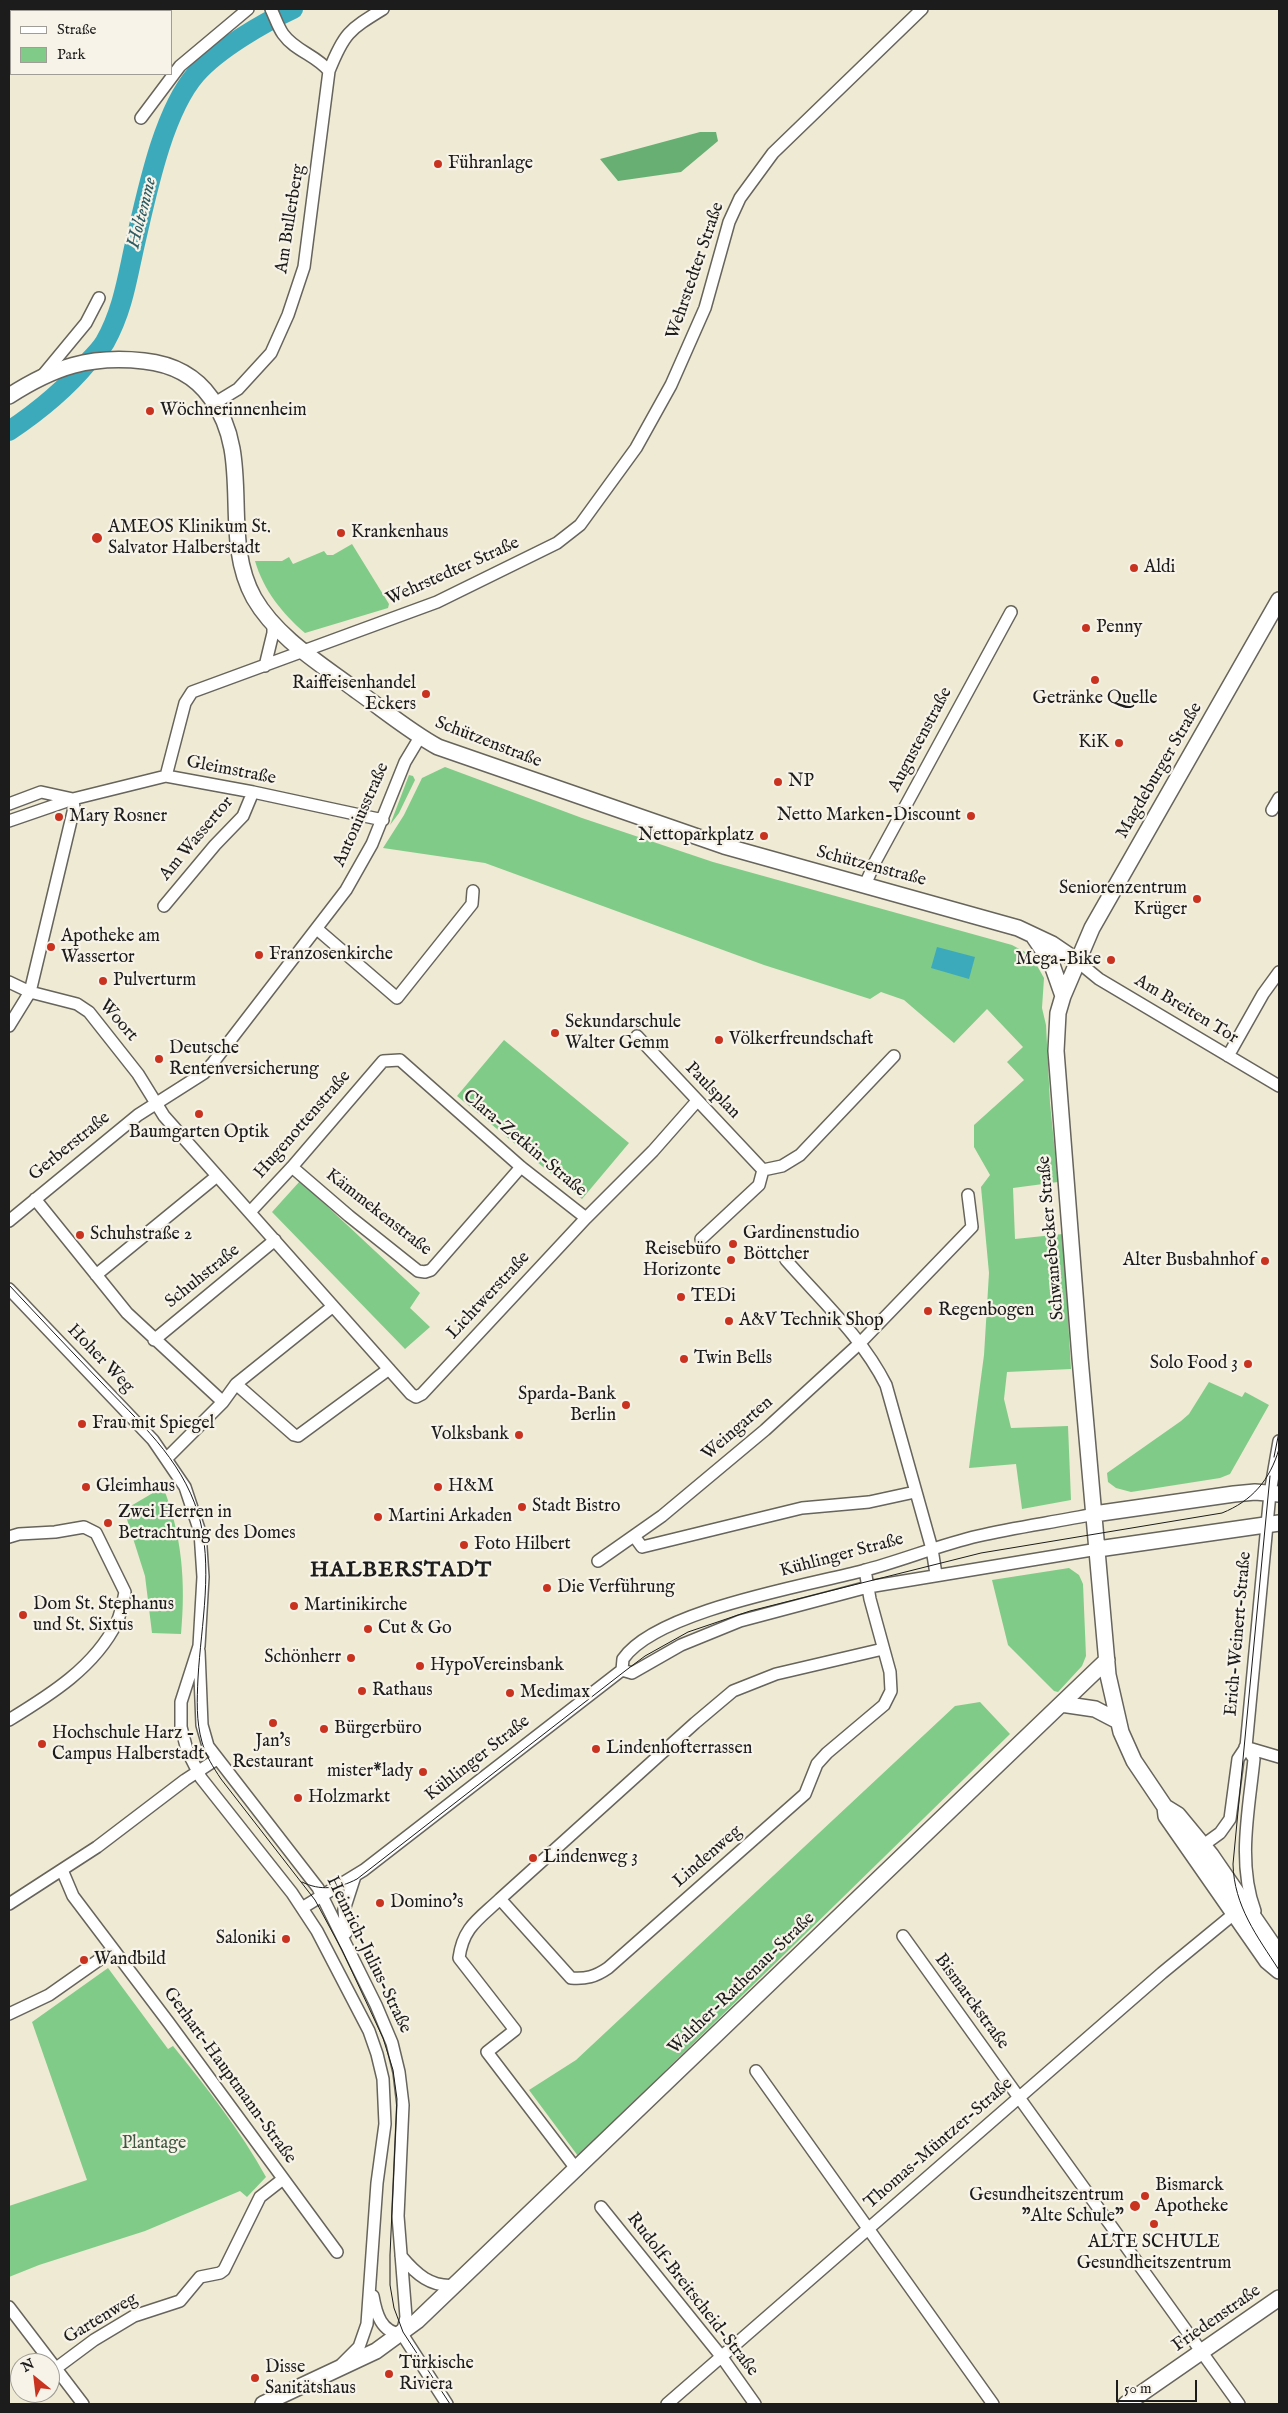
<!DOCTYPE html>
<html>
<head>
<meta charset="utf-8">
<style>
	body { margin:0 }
	#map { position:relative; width:1288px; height:2413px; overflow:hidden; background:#efead3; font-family:"IM FELL English",serif }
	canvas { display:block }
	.frame { position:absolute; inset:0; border:10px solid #1c1c1c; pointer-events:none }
	.legend { position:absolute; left:10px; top:10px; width:162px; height:65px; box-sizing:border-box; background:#f7f3e8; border:1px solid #9f9d96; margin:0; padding:6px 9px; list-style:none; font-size:15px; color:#1c1c1c }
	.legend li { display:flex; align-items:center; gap:10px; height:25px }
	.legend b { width:25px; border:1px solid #9f9d96 }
	.north { position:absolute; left:10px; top:2353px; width:50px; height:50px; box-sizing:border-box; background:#f7f3e8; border:1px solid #9f9d96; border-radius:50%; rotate:331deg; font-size:14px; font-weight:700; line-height:20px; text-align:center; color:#1c1c1c }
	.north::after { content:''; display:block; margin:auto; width:18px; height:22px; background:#c8321e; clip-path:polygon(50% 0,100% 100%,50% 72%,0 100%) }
	.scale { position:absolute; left:1116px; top:2380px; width:81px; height:22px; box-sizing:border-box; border:2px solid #1c1c1c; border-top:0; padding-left:6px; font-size:15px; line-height:18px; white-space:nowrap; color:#1c1c1c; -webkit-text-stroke:4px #f7f3e8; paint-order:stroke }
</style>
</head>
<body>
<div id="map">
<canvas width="1288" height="2413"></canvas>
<div class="frame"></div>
<ul class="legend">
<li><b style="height:6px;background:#fff"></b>Straße</li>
<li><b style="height:14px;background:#81cb88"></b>Park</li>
</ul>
<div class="north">N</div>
<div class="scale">50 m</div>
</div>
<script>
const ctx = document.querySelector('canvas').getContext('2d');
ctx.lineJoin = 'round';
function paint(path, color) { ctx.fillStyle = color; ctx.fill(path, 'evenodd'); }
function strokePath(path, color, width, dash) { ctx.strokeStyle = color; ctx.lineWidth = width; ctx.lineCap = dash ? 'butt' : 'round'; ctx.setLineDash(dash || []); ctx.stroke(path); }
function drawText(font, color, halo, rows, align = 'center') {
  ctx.font = font + ' "IM FELL English",serif'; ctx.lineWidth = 4.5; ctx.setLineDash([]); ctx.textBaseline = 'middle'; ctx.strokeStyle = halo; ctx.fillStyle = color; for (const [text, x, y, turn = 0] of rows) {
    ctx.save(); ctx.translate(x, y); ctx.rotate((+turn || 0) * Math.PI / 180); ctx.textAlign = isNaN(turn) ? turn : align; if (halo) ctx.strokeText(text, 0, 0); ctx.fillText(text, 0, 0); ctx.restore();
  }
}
const green = new Path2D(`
	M352,544L389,604L388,608L305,633C282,613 264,591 255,561H282L289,557L293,564L324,551L327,555H333Z
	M445,767L582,818L713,862L1012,945L1025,952L1035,962L1044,978L1042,1008L1046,1025L1050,1103L1058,1182L1013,1188L1015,1239L1063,1234L1071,1369L1007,1372L1004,1399L1011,1428L1068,1426L1071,1500L1022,1509L1016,1464L969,1468L984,1355L989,1273L981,1187L990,1175L974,1147V1125L1024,1080L1007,1062L1023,1047L987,1009L954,1043L904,1000L881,992L870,999L764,965L485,863L383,848L404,815L422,778Z
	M409,775L413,776L415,780L399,813L390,825Z
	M504,1040L629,1143L582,1199L457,1096Z
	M300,1181L420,1293L410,1308L430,1327L405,1349L272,1212Z
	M1209,1382L1242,1397L1245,1392L1269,1405L1230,1474L1220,1478L1131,1492L1116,1488L1108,1482L1107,1473L1181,1421L1189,1414Z
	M163,1487C182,1534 186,1583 181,1634L152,1633L145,1576L124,1510Z
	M1069,1568L1079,1575L1083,1584L1086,1656L1082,1666L1058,1692L1054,1691L1008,1645L992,1580Z
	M980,1702L1010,1734L578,2156L529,2090L576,2060L955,1706Z
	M108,1968L168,2049L173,2046C207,2088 240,2130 266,2177L247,2197L240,2191L145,2231L39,2265L9,2277V2206L87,2180L32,2022Z`);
const forest = new Path2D(`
	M700,132H716L718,141L681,172L618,181L600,159Z`);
const water = new Path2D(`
	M937,947L975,957L969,979L931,968Z`);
const river = new Path2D(`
	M9,431C39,411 65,390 88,362C94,356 101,349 105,342C122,312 127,280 134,248C146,197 162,113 196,74C218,49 263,23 293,9`);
const minor = new Path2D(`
	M271,9C275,17 278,27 283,34C295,51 316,55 329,71C344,33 349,30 383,9
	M141,118L180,66L248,9
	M43,375L86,323L99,298
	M215,403L238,389L271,353L288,315L304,267L329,71
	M265,666L273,633V623
	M166,776L185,703L192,692L437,602L557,543L580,525L636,448L671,385L705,308L729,222L740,198L773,153L922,9
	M9,804L41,792L73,799L9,821
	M1272,810L1279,798
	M865,885L875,862L1011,612
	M164,906L215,845L243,816L253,792
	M317,929L397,998L472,904L473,891
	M1077,961L1099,979L1279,1086
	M9,982L30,992L77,1004L89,1012L138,1074L164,1116L411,1394L416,1397L422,1394L586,1218L653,1151L697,1101
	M9,1026L30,992L74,808L73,799L166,776L253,792L383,820
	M637,1036L763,1170L782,1166L800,1155L894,1056
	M1228,1056L1263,994L1279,972
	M292,1167L349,1216L418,1271L425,1272L431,1270L521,1167
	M35,1199L127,1313L223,1402L236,1384L294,1435L298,1436L389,1369
	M250,1212L292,1167L383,1061L400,1060L521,1167L586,1218
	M9,1221L138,1115L204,1073L212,1064L346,890L372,844L405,762L420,737
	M701,1239L759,1185L763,1170
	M786,1260C821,1300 862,1337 886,1385L932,1549L936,1574
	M96,1275L217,1176
	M9,1289L153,1440L185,1487L200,1532L203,1577L199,1646L181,1702V1727L187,1750L201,1778L292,1893L317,1931L369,2031L377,2054L383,2079L385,2124L377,2183L367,2324L359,2347L342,2364
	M154,1340L275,1240
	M236,1384L332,1307
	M167,1458L223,1402
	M634,1536L642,1547L802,1508L869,1502L915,1492
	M9,1537L19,1534L55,1532L84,1527L96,1533L125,1592C123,1602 121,1613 117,1622C95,1667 50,1695 9,1720
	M598,1561L662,1516L765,1430L860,1343L972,1227L968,1195
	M199,1651L202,1725L208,1746L318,1888L376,2005L392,2043L399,2072L403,2105L398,2216L406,2317L402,2334
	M622,1670L632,1673L681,1645L740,1621L868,1587L1098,1549
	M1245,1747L1279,1757
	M1246,1747L1254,1759C1249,1809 1237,1863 1255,1911
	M1198,1849L1220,1833L1230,1819L1238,1759L1246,1747L1270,1493L1279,1441
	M62,1870L73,1896L169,2023L337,2252
	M500,1899L571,1978C586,1979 595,1977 608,1968L805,1794L817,1764L827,1753L884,1705L891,1691L890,1672L870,1599L865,1570
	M9,1904L97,1847L185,1780L217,1759
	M302,1908L364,1870L622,1670L623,1659C656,1611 804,1586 862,1571C901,1561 939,1545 978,1536C1016,1527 1056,1522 1094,1514
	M346,1933L344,1910L355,1876
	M903,1936L1239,2404
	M9,2014L49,1995L113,1950
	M756,2071L993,2404
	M577,2170L487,2052L515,2030L459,1958C463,1927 479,1919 500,1899L695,1723L733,1691L776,1674L883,1649
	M601,2207L721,2356L755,2404
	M401,2256C416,2274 431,2288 456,2285
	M373,2296C376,2313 381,2333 402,2334
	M9,2307L83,2404
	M402,2334L447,2404
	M55,2369L94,2340L134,2316L180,2301L200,2277L220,2273L224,2270L260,2197L283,2179
	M667,2404L1162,1973L1235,1913`);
const major = new Path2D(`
	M9,396C54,367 90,355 144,361C172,364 195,375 211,398C255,457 219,535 254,598C277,638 321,664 357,691C384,710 409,731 438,747L724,846L1018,928L1052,944L1077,961
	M1279,600L1092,928L1063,996L1058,1013L1056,1051L1080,1358L1108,1675L1121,1732L1134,1761L1165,1807L1178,1815L1211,1855L1279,1954
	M1034,937L1051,962L1063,996
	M1094,1514L1234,1494L1255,1492L1279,1494
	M1098,1549L1279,1523
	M1061,1704L1095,1709L1118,1721
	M1165,1807L1166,1816L1267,1961L1279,1971
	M263,2404L376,2351L417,2321L1107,1660
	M1126,2404L1279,2298`);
const tram = new Path2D(`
	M9,1285C39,1317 69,1349 100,1381C138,1421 181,1458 198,1513C214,1566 201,1624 198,1678C197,1700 196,1721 202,1742C206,1756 213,1767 221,1779L315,1900L342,1950L383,2038L393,2070L397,2099L390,2255V2285L394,2308L403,2332L450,2404
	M1274,1457L1279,1432
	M1270,1476L1233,1864C1234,1906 1257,1936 1279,1970
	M302,1882C320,1891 338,1889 357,1879L625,1671L645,1656L688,1632L750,1611L981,1553L1222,1513C1252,1501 1270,1480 1279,1449`);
const markers = [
	[438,164,5,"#c8321e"],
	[150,411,5,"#c8321e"],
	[341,533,5,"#c8321e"],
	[97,538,6,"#c8321e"],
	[1134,568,5,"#c8321e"],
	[1086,628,5,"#c8321e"],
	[1095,680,5,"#c8321e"],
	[426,694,5,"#c8321e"],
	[1119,743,5,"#c8321e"],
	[778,782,5,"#c8321e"],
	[971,816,5,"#c8321e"],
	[59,817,5,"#c8321e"],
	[764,836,5,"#c8321e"],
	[1197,899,5,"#c8321e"],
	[51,947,5,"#c8321e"],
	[259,955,5,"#c8321e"],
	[1111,960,5,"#c8321e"],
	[103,981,5,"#c8321e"],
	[555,1033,5,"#c8321e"],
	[719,1040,5,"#c8321e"],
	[159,1059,5,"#c8321e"],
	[199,1114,5,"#c8321e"],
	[80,1235,5,"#c8321e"],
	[733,1244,5,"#c8321e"],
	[731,1260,5,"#c8321e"],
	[1265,1261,5,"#c8321e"],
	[681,1297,5,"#c8321e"],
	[928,1311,5,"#c8321e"],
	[729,1321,5,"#c8321e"],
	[684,1359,5,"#c8321e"],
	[1248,1364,5,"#c8321e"],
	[626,1405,5,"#c8321e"],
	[82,1424,5,"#c8321e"],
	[519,1435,5,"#c8321e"],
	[86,1487,5,"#c8321e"],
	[438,1487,5,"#c8321e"],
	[522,1507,5,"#c8321e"],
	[378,1517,5,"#c8321e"],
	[108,1523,5,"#c8321e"],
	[464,1545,5,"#c8321e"],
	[547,1588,5,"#c8321e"],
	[294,1606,5,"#c8321e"],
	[23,1615,5,"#c8321e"],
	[368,1629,5,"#c8321e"],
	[351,1658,5,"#c8321e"],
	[420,1666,5,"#c8321e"],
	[362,1691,5,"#c8321e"],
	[510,1693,5,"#c8321e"],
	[273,1723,5,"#c8321e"],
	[324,1729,5,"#c8321e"],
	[42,1744,5,"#c8321e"],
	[596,1749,5,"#c8321e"],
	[423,1772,5,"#c8321e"],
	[298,1798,5,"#c8321e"],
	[533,1858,5,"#c8321e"],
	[380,1903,5,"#c8321e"],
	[286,1939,5,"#c8321e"],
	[84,1960,5,"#c8321e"],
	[1145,2196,5,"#c8321e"],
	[1135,2206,6,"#c8321e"],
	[1154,2224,5,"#c8321e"],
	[389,2374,5,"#c8321e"],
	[255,2378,5,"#c8321e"]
];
const poiNames = [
	["Führanlage",448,164],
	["Wöchnerinnenheim",160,411],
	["AMEOS Klinikum St.",108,528],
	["Salvator Halberstadt",108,549],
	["Krankenhaus",351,533],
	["Aldi",1144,568],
	["Penny",1096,628],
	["Raiffeisenhandel",416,684,"right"],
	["Eckers",416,705,"right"],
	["Getränke Quelle",1095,699,"center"],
	["KiK",1109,743,"right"],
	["NP",788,782],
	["Netto Marken-Discount",961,816,"right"],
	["Mary Rosner",69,817],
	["Nettoparkplatz",754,836,"right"],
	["Seniorenzentrum",1187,889,"right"],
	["Krüger",1187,910,"right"],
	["Apotheke am",61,937],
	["Wassertor",61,958],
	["Franzosenkirche",269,955],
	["Mega-Bike",1101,960,"right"],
	["Pulverturm",113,981],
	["Sekundarschule",565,1023],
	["Walter Gemm",565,1044],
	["Völkerfreundschaft",729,1040],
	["Deutsche",169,1049],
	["Rentenversicherung",169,1070],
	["Baumgarten Optik",199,1133,"center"],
	["Gardinenstudio",743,1234],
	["Böttcher",743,1255],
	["Schuhstraße 2",90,1235],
	["Reisebüro",721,1250,"right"],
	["Horizonte",721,1271,"right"],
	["Alter Busbahnhof",1255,1261,"right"],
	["TEDi",691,1297],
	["Regenbogen",938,1311],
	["A&V Technik Shop",739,1321],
	["Twin Bells",694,1359],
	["Solo Food 3",1238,1364,"right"],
	["Sparda-Bank",616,1395,"right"],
	["Berlin",616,1416,"right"],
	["Frau mit Spiegel",92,1424],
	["Volksbank",509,1435,"right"],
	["Gleimhaus",96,1487],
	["H&M",448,1487],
	["Stadt Bistro",532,1507],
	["Zwei Herren in",118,1513],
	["Betrachtung des Domes",118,1534],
	["Martini Arkaden",388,1517],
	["Foto Hilbert",474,1545],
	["Die Verführung",557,1588],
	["Dom St. Stephanus",33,1605],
	["und St. Sixtus",33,1626],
	["Martinikirche",304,1606],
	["Cut & Go",378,1629],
	["Schönherr",341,1658,"right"],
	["HypoVereinsbank",430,1666],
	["Rathaus",372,1691],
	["Medimax",520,1693],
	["Bürgerbüro",334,1729],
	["Hochschule Harz -",52,1734],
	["Campus Halberstadt",52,1755],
	["Jan's",273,1742,"center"],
	["Restaurant",273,1763,"center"],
	["Lindenhofterrassen",606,1749],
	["mister*lady",413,1772,"right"],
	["Holzmarkt",308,1798],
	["Lindenweg 3",543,1858],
	["Domino's",390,1903],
	["Saloniki",276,1939,"right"],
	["Wandbild",94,1960],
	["Bismarck",1155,2186],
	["Apotheke",1155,2207],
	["Gesundheitszentrum",1124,2196,"right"],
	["\"Alte Schule\"",1124,2217,"right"],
	["ALTE SCHULE",1154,2243,"center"],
	["Gesundheitszentrum",1154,2264,"center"],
	["Türkische",399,2364],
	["Riviera",399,2385],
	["Disse",265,2368],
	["Sanitätshaus",265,2389]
];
const streetNames = [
	["Am Bullerberg",291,219,-81],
	["Wehrstedter Straße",696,271,-71],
	["Wehrstedter Straße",453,572,-24],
	["Augustenstraße",921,740,-62],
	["Schützenstraße",488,743,21],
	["Gleimstraße",231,771,11],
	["Magdeburger Straße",1160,771,-60],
	["Antoniusstraße",362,815,-66],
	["Am Wassertor",197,839,-50],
	["Schützenstraße",871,867,15],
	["Am Breiten Tor",1186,1010,31],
	["Woort",118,1021,49],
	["Paulsplan",712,1091,46],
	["Hugenottenstraße",303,1125,-49],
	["Clara-Zetkin-Straße",524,1144,40],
	["Gerberstraße",70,1147,-39],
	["Kämmekenstraße",378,1213,38],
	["Schwanebecker Straße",1052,1238,-95],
	["Schuhstraße",203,1277,-39],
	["Lichtwerstraße",489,1296,-47],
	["Hoher Weg",100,1359,46],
	["Weingarten",738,1429,-41],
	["Kühlinger Straße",842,1556,-15],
	["Erich-Weinert-Straße",1239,1634,-85],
	["Kühlinger Straße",478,1759,-38],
	["Lindenweg",708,1857,-41],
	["Heinrich-Julius-Straße",368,1955,64],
	["Walther-Rathenau-Straße",742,1984,-44],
	["Bismarckstraße",971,2002,54],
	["Gerhart-Hauptmann-Straße",229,2076,54],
	["Thomas-Müntzer-Straße",939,2144,-41],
	["Rudolf-Breitscheid-Straße",692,2295,52],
	["Gartenweg",101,2319,-31],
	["Friedenstraße",1217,2319,-35]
];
const parkNames = [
	["Plantage",154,2144]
];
const waterNames = [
	["Holtemme",143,213,-76]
];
const districtNames = [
	["HALBERSTADT",401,1571]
];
paint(green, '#81cb88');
paint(forest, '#68af74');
paint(water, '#3daabc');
strokePath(river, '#3daabc', 20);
strokePath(minor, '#66645c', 14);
strokePath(major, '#66645c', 18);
strokePath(minor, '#fff', 11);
strokePath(major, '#fff', 15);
strokePath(tram, '#1c1c1c', 1);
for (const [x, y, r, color] of markers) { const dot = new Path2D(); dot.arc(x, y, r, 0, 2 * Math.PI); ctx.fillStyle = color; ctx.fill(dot); strokePath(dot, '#f7f3e8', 2); }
drawText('18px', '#1c1c1c', '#f7f3e8', poiNames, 'left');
drawText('18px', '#1c1c1c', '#f7f3e8', streetNames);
drawText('18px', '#3f5942', '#f7f3e8', parkNames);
drawText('italic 19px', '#2b5c64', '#f7f3e8', waterNames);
ctx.letterSpacing = '1px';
drawText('bold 22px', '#1c1c1c', '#f7f3e8', districtNames);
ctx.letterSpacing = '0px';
</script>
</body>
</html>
